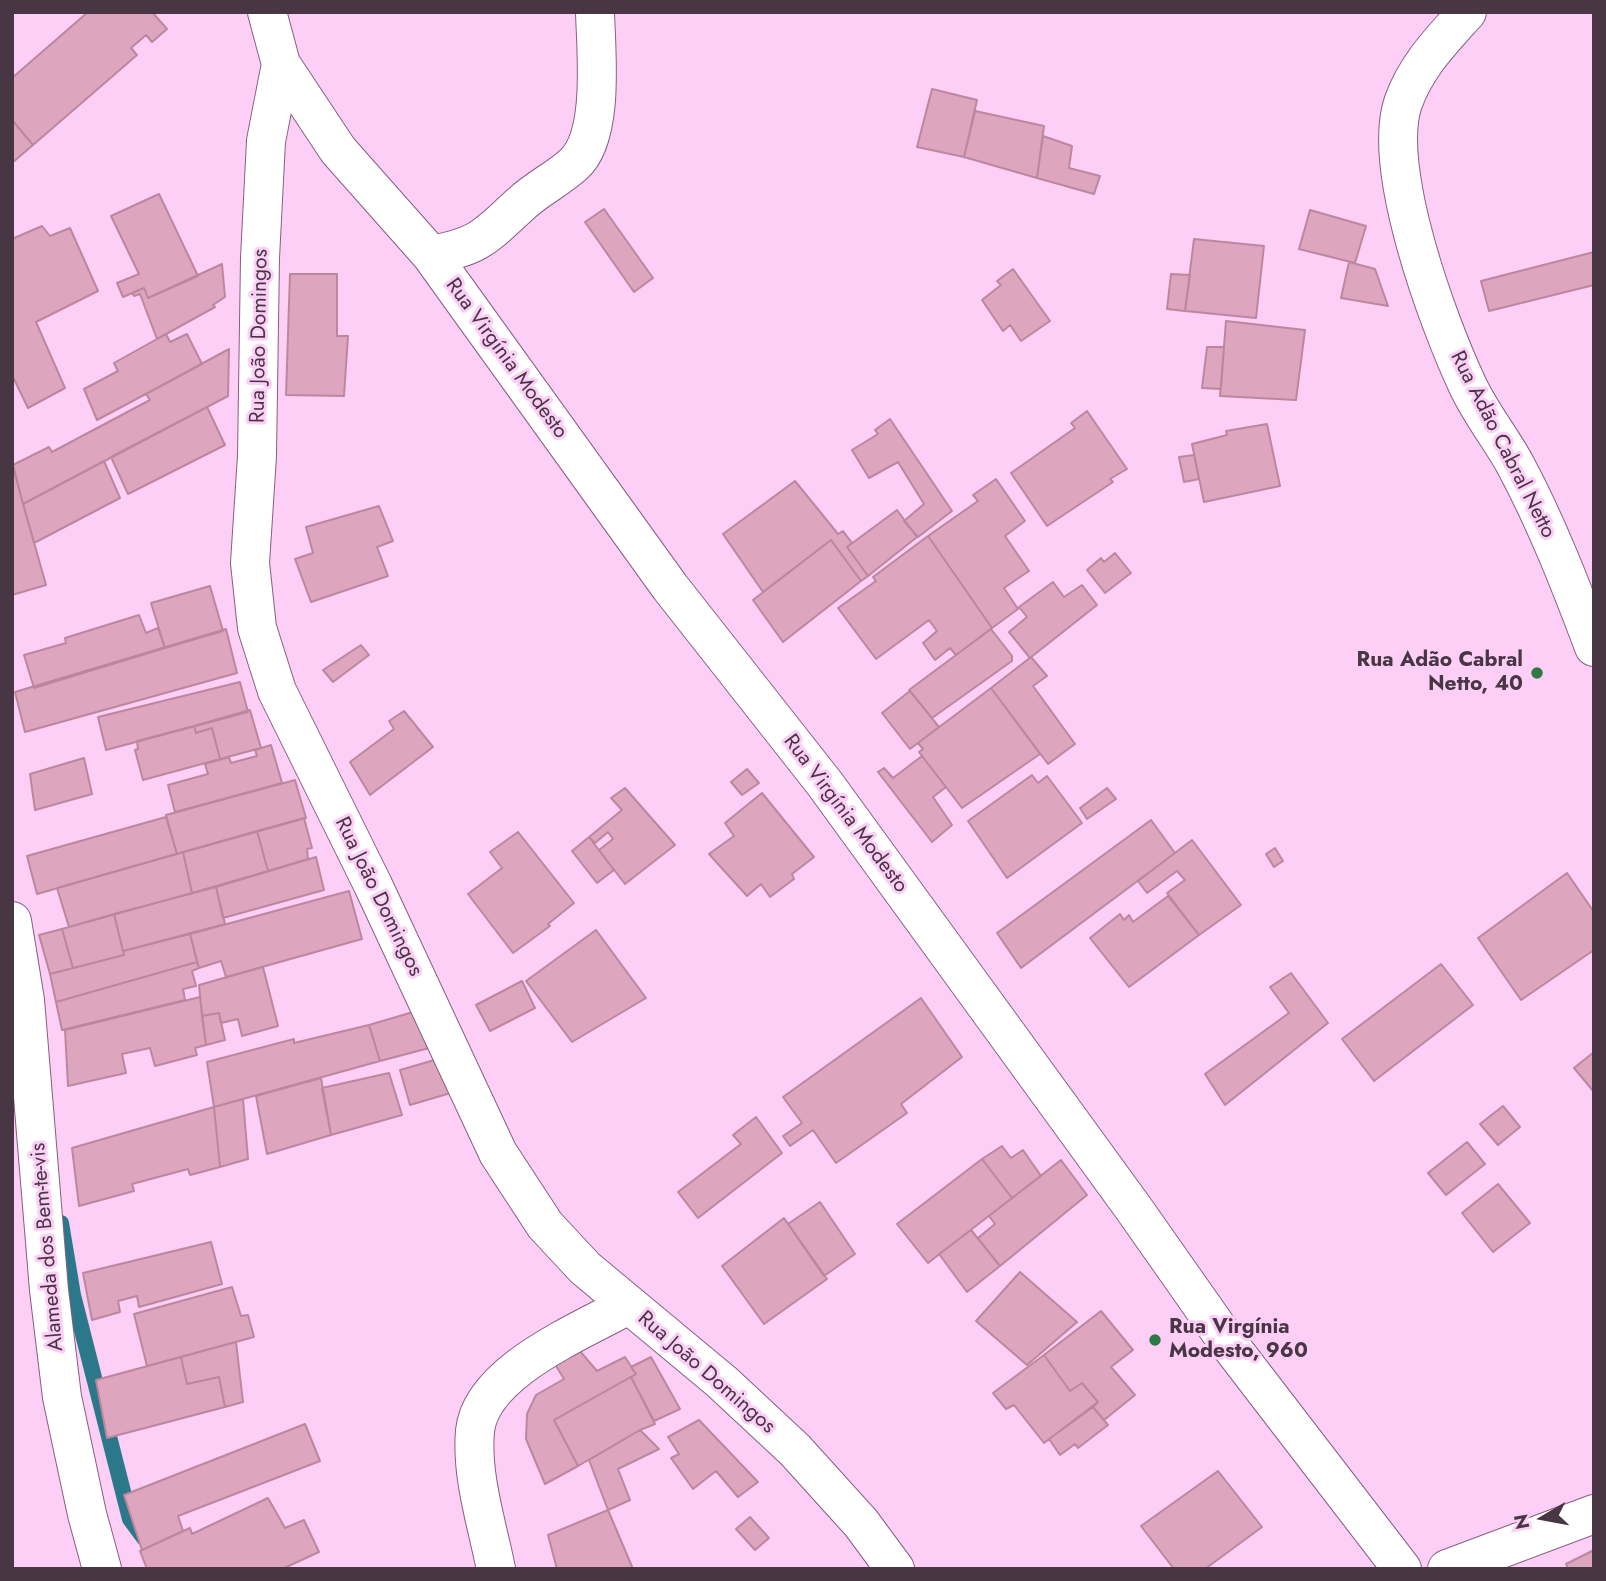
<!DOCTYPE html>
<html>
<head>
<meta charset="utf-8">
<style>
	body { margin:0 }
	#map { position:relative; width:1606px; height:1581px; overflow:hidden; background:#fdcff6; font-family:Jost,sans-serif }
	canvas { display:block }
	.frame { position:absolute; inset:0; border:14px solid #483645; pointer-events:none }
	.north { position:absolute; left:1508px; top:1483px; width:70px; height:70px; -webkit-text-stroke:5px #fdcff6; paint-order:stroke; rotate:260deg; font-size:19px; font-weight:700; line-height:28px; text-align:center; color:#483645 }
	.north::after { content:''; display:block; margin:auto; width:24px; height:32px; background:#483645; clip-path:polygon(50% 0,100% 100%,50% 72%,0 100%) }
</style>
</head>
<body>
<div id="map">
<canvas width="1606" height="1581"></canvas>
<div class="frame"></div>
<div class="north">N</div>
</div>
<script>
const ctx = document.querySelector('canvas').getContext('2d');
ctx.lineJoin = 'round';
function strokePath(path, color, width, dash) { ctx.strokeStyle = color; ctx.lineWidth = width; ctx.lineCap = dash ? 'butt' : 'round'; ctx.setLineDash(dash || []); ctx.stroke(path); }
function paint(path, color) { ctx.fillStyle = color; ctx.fill(path, 'evenodd'); }
function drawText(font, color, halo, rows, align = 'center') {
  ctx.font = font + ' Jost,sans-serif'; ctx.lineWidth = 6; ctx.setLineDash([]); ctx.textBaseline = 'middle'; ctx.strokeStyle = halo; ctx.fillStyle = color; for (const [text, x, y, turn = 0] of rows) {
    ctx.save(); ctx.translate(x, y); ctx.rotate((+turn || 0) * Math.PI / 180); ctx.textAlign = isNaN(turn) ? turn : align; if (halo) ctx.strokeText(text, 0, 0); ctx.fillText(text, 0, 0); ctx.restore();
  }
}
const stream = new Path2D(`
	M61,1223L73,1295L130,1519L144,1538`);
const building = new Path2D(`
	M88,12H152L167,29L152,42L146,35L131,48L137,55L33,145L12,120V78Z
	M932,89L977,100L964,157L917,147Z
	M975,111L1044,126L1037,178L964,157Z
	M12,120L33,145L12,163Z
	M1043,136L1072,146L1069,168L1100,176L1094,194L1037,178Z
	M159,194L198,276L148,298L144,288L123,297L117,283L139,274L111,216Z
	M604,209L653,278L634,292L585,222Z
	M1310,210L1366,226L1355,263L1299,249Z
	M42,226L50,236L70,228L98,291L36,322L65,388L28,408L12,375V239Z
	M1194,239L1264,246L1256,318L1185,311Z
	M1594,252V285L1489,311L1481,281Z
	M1349,262L1375,269L1388,306L1341,298Z
	M222,264L225,297L213,305L215,307L157,339L140,294L134,296L132,293L144,288L148,298Z
	M1013,269L1050,321L1021,341L1010,325L1003,331L982,300L1001,285L997,281Z
	M290,274H337V336H348L344,396L286,395Z
	M1171,274L1190,275L1185,311L1167,309Z
	M1226,321L1305,330L1296,400L1220,396Z
	M166,334L170,342L187,334L202,364L97,420L84,389L118,371L114,363Z
	M1207,347H1224L1221,389L1202,388Z
	M229,349L228,396L23,504L13,465L49,447L52,452L150,400L146,394Z
	M207,407L225,445L128,494L111,457Z
	M1087,411L1127,469L1110,479L1113,482L1047,526L1011,473L1075,428L1071,423Z
	M890,419L952,511L918,537L904,521L924,504L898,462L869,478L852,450L878,434L875,430Z
	M1267,424L1280,486L1204,502L1192,444L1227,435L1226,431Z
	M1194,455L1199,479L1184,482L1179,457Z
	M104,461L120,498L34,543L23,504Z
	M12,464L46,585L12,595Z
	M996,479L1025,521L1005,536L1029,571L1004,588L1018,609L992,628L928,536L978,501L973,495Z
	M795,481L838,534L843,531L852,543L847,547L868,576L861,581L831,540L763,592L723,534Z
	M379,506L393,541L377,547L388,576L311,602L295,559L313,553L306,527Z
	M897,510L917,537L868,576L847,547Z
	M928,536L992,628L956,655L950,648L935,660L923,643L937,631L929,620L876,659L838,608L876,581L873,577Z
	M831,540L861,581L783,642L753,600Z
	M1115,553L1131,573L1105,593L1087,570L1101,558L1104,562Z
	M1053,582L1064,597L1082,585L1097,605L1030,658L1009,632L1027,617L1019,607Z
	M210,586L223,631L165,648L151,603Z
	M139,615L146,633L158,628L165,648L34,688L24,655L66,643L65,638Z
	M226,629L237,673L25,732L15,692Z
	M991,629L1012,656V661L932,718L909,690Z
	M361,645L369,655L333,682L323,670Z
	M1031,657L1047,676L1033,686L1075,744L1048,764L991,688Z
	M240,682L248,712L106,750L98,717Z
	M991,688L1040,754L962,808L922,756L919,752L923,749L918,743Z
	M910,691L939,727L910,749L882,713Z
	M250,710L261,748L220,759L212,728L196,733L194,726Z
	M404,711L433,747L370,795L350,762L394,729L389,721Z
	M194,726L196,733L212,728L220,759L143,780L135,750L138,749L137,741Z
	M271,745L282,783L175,812L168,785L208,774L205,764L229,757L231,763L257,756L255,750Z
	M922,756L946,787L933,797L952,825L932,842L878,772L884,768L893,778Z
	M84,758L92,794L35,810L30,774Z
	M747,769L759,783L742,795L731,782Z
	M1032,775L1038,783L1047,776L1082,823L1007,878L968,821Z
	M295,780L306,818L177,854L166,815Z
	M625,788L675,845L625,884L599,850L613,839L608,832L595,843L589,837L622,810L611,798Z
	M1107,788L1116,799L1087,819L1080,808Z
	M762,793L814,857L792,874L794,879L770,897L761,884L747,896L709,854L734,836L725,823Z
	M166,817L177,854L37,894L27,856Z
	M304,818L312,848L307,849L308,859L268,871L257,831Z
	M1151,820L1175,853L1021,968L997,933Z
	M257,831L268,871L192,893L183,852Z
	M518,832L574,903L548,924L550,926L513,953L468,894L502,868L490,852Z
	M589,837L614,870L597,883L572,851Z
	M1192,840L1241,905L1199,935L1167,893L1185,880L1177,871L1147,893L1138,881Z
	M1275,848L1283,861L1274,867L1266,854Z
	M183,852L192,893L69,927L57,888Z
	M316,857L324,890L223,918L216,887Z
	M1567,873L1594,912V950L1521,1000L1478,938Z
	M216,887L225,924L123,951L114,914Z
	M349,891L362,939L226,977L221,961L199,968L190,934Z
	M1168,896L1199,935L1129,987L1090,938L1120,914L1124,920L1129,915L1133,922Z
	M114,914L124,955L73,968L62,929Z
	M62,929L73,968L50,974L39,935Z
	M596,930L646,998L572,1042L526,981Z
	M190,934L197,962L56,1002L50,974L124,955L123,951Z
	M197,962L199,968L192,971L196,986L183,989L185,1000L62,1030L56,1002Z
	M1441,964L1473,1005L1374,1081L1342,1039Z
	M263,967L278,1026L242,1036L238,1019L221,1023L219,1013L202,1016L199,985Z
	M1291,973L1328,1023L1225,1105L1205,1074L1289,1013L1270,987Z
	M522,981L535,1008L490,1031L476,1005Z
	M200,997L206,1045L195,1048L197,1055L155,1066L150,1048L122,1054L126,1073L68,1086L65,1030Z
	M921,998L962,1057L901,1104L907,1113L836,1163L813,1130L790,1146L783,1136L802,1123L783,1097Z
	M413,1012L433,1047L380,1061L369,1025Z
	M219,1013L225,1040L206,1045L202,1016Z
	M369,1025L380,1061L214,1107L207,1062L294,1039V1043Z
	M1594,1052V1092L1574,1068Z
	M438,1059L454,1092L410,1105L400,1070Z
	M389,1073L402,1115L331,1135L322,1088Z
	M321,1078L331,1135L267,1154L256,1096Z
	M243,1099L248,1159L220,1167L214,1107Z
	M1503,1106L1520,1127L1498,1145L1480,1124Z
	M214,1107L220,1167L190,1175L188,1169L132,1184L134,1191L79,1206L72,1148Z
	M756,1117L782,1153L698,1218L678,1192L741,1144L733,1135Z
	M1467,1142L1485,1164L1446,1195L1428,1173Z
	M1002,1146L1011,1158L1023,1150L1041,1176L1012,1198L982,1159Z
	M982,1159L1012,1198L928,1263L897,1224Z
	M1061,1160L1087,1195L1000,1266L978,1238L995,1224L989,1216Z
	M1498,1184L1530,1223L1493,1252L1462,1213Z
	M820,1202L855,1254L824,1276L788,1224Z
	M784,1218L827,1279L764,1324L722,1266Z
	M971,1230L1000,1266L967,1292L939,1254Z
	M211,1242L222,1284L139,1307L137,1296L118,1301L120,1312L92,1320L83,1273Z
	M1020,1272L1077,1322L1027,1365L976,1321Z
	M232,1287L241,1316L248,1315L254,1337L147,1366L134,1314Z
	M1101,1311L1133,1350L1111,1367L1135,1395L1104,1420L1093,1407L1098,1402L1082,1383L1070,1391L1044,1355Z
	M236,1342L243,1402L225,1407L219,1377L187,1384L181,1357Z
	M573,1343L597,1371L625,1357L636,1374L554,1420L578,1466L545,1484L526,1439L527,1414L536,1395L564,1379L550,1356Z
	M1044,1355L1070,1391L1082,1383L1098,1402L1044,1443L1014,1405L1006,1409L993,1393Z
	M181,1357L187,1384L219,1377L225,1407L107,1438L96,1380Z
	M651,1357L680,1409L654,1421L631,1377L636,1374L631,1367Z
	M631,1377L655,1424L640,1430L578,1466L554,1420Z
	M1093,1407L1108,1425L1078,1448L1075,1444L1060,1455L1049,1439Z
	M699,1420L758,1482L738,1497L716,1471L693,1489L671,1458L679,1454L668,1437Z
	M305,1424L320,1461L178,1516L183,1531L142,1550L124,1495Z
	M640,1430L659,1449L618,1469L630,1500L608,1510L589,1460Z
	M1218,1471L1262,1527L1205,1569H1174L1141,1526Z
	M268,1498L285,1528L304,1520L319,1552L282,1569H147L140,1551L190,1528L192,1534Z
	M608,1510L633,1569H557L548,1535Z
	M750,1517L769,1538L755,1550L736,1529Z
	M1594,1550V1569H1568L1566,1564Z`);
const minor = new Path2D(`
	M267,12L281,64L338,150L431,255L670,587L825,784L1134,1209L1226,1340L1402,1569
	M1467,12C1441,41 1416,66 1403,103C1381,168 1438,322 1467,384C1480,413 1501,438 1516,466C1547,524 1571,586 1594,647
	M281,64L266,141L260,258L257,456L250,563L257,628L277,691L373,885L498,1153L545,1225L585,1268L722,1382L795,1450L861,1523L895,1569
	M431,255C482,246 486,235 522,203C538,188 558,179 574,164C605,136 596,51 595,12
	M12,921L25,1000L49,1290L62,1397L87,1514L102,1569
	M496,1569C487,1524 471,1476 475,1431C481,1371 582,1331 628,1305
	M1447,1569L1594,1514`);
const markers = [
	[1537,673,7,"#2f7947"],
	[1155,1340,7,"#2f7947"]
];
const streetNames = [
	["Rua João Domingos",260,336,-89],
	["Rua Virgínia Modesto",506,359,54],
	["Rua Adão Cabral Netto",1502,445,63],
	["Rua Virgínia Modesto",845,814,53],
	["Rua João Domingos",378,897,64],
	["Alameda dos Bem-te-vis",48,1247,-95],
	["Rua João Domingos",706,1373,41]
];
const poiNames = [
	["Rua Adão Cabral",1523,661],
	["Netto, 40",1523,685],
	["Rua Virgínia",1169,1328,"left"],
	["Modesto, 960",1169,1352,"left"]
];
strokePath(stream, '#2b788a', 16);
paint(building, '#dda6be');
strokePath(building, '#bc879e', 2);
strokePath(minor, '#875f82', 40);
strokePath(minor, '#fff', 38);
for (const [x, y, r, color] of markers) { const dot = new Path2D(); dot.arc(x, y, r, 0, 2 * Math.PI); ctx.fillStyle = color; ctx.fill(dot); strokePath(dot, '#fdcff6', 2.5); }
drawText('21px', '#483645', '#fdcff6', streetNames);
drawText('bold 21px', '#483645', '#fdcff6', poiNames, 'right');
</script>
</body>
</html>
